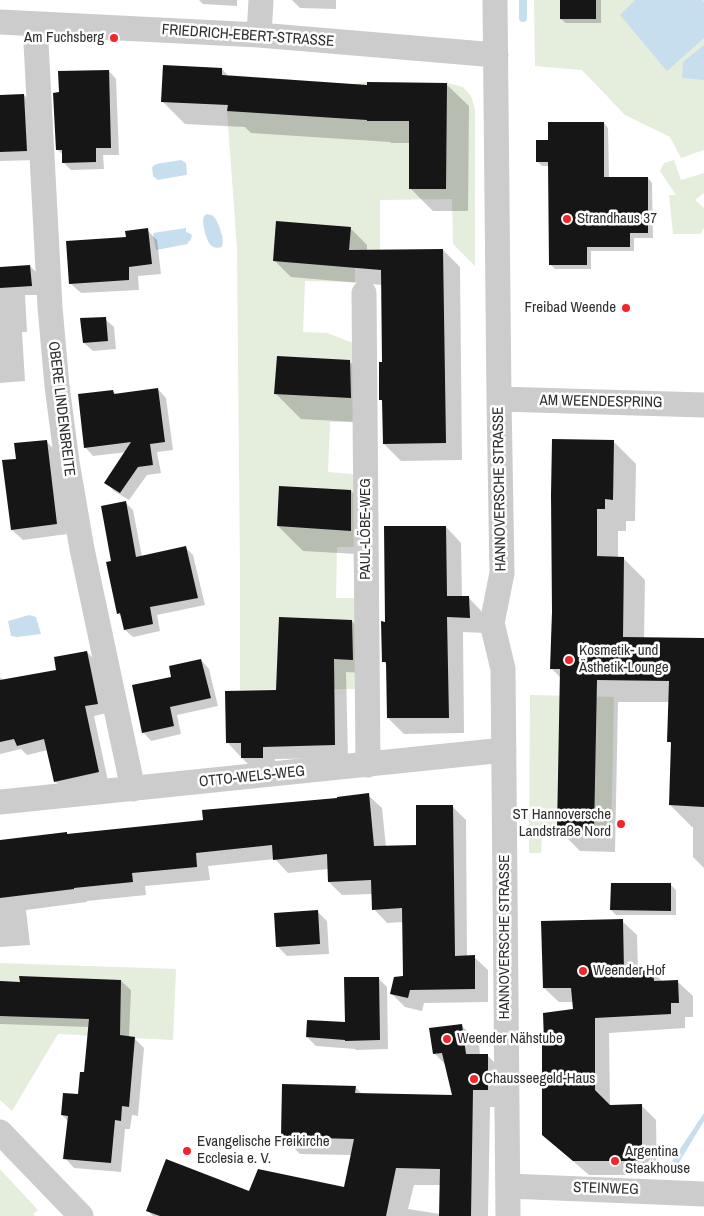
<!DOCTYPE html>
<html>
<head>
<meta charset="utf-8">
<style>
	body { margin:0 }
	canvas { display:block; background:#fff }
</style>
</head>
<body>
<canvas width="704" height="1216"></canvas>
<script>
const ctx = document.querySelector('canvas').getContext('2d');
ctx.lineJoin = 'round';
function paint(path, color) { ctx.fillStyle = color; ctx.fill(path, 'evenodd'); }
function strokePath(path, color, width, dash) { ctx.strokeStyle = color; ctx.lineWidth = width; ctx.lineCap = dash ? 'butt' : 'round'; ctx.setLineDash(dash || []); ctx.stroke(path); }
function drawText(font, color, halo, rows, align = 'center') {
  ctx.font = font + ' "Archivo Narrow",sans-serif'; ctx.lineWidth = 5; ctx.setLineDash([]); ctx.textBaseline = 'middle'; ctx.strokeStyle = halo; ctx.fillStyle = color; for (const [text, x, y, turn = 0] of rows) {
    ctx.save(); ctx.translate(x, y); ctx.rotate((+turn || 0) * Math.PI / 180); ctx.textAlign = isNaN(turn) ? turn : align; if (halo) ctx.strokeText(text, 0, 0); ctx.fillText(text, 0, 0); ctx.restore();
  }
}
const green = new Path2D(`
	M534,0H704V150L681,158L670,137L625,115L582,70L535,66Z
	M230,75L352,84L367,82L447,83L463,87L471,96L475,109V266L453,244L452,199L380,200V262H355V282L305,281L303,332L327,333L356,344L353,422H330L328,472L352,474L358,479L356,547H337L336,598H355L356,689L240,690V570L237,248L227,111Z
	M674,160L681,180L704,173V193L695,200L704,208V228L700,234H673L669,195H676L660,171L664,163Z
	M530,695L614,697L611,837L542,835L541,853H529Z
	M0,963L176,969L173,1040L58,1034L12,1111L0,1100Z
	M0,1169L36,1208L38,1210L33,1214L35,1216H0Z`);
const water = new Path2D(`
	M635,0H702L704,2V38L667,71L620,15Z
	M704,45V80L682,78L683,62Z
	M181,160L186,163L187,174L186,175L158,180L153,176L152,167L156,164Z
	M207,214C211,215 212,214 215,218C219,224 225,240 222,247C211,250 208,243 205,233C204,227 202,222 204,216Z
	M186,228V232L191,234L192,236L190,241L188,242V244L156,250L153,233Z
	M29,615L36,617L41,634L17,637L11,636L8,621Z
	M704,1113V1121L678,1164L672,1161Z`);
const shadow = new Path2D(`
	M199,0H237V6L203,4Z
	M292,0H336V9L300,8Z
	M561,0H601V23H566L561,19Z
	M222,69L229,77L369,86L446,84L469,106L468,211H433L410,188V143H391L390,142L251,133L245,127L185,124L162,101Z
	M109,71L116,79L119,155H103L104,169L71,170L63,162V155L57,149L60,94Z
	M24,95L34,105L37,160L0,161V96Z
	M604,123L608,128L609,178H648L652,183L653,238H634V251H591V269H555L550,264L549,166H542L537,161L549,141Z
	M350,228L367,245V251L443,250L460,267L462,460L401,461L384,444V403L381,400L383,364L382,285L291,277L275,261Z
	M147,230L157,240L161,274L138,276L139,290L81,293L70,283L127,238Z
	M30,266L39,275L40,295H25L27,332H22L25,381L0,383V268Z
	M105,319L114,327L116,349L93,351L84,343Z
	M350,362L375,387V423L301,419L276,394Z
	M158,389L166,398L173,450L157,452L161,473L147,475L129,500L114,491L106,482L127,452L93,456L85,447L113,391L116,394Z
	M46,441L56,451L67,534L23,540L12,530Z
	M614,442L636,464L635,521H626V531H618V558H623L645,580L644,639L704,640V868L693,857V827H692L670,805L672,745L669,741L670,702H618L615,852L580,851L558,829L561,678L551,668Z
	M351,491L376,516L375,555L303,551L278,526Z
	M126,503L133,510L142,557L186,548L193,555L205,605L157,615L160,631L133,637L125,630L123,618L118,613L113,562Z
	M446,527L461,543L462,597L469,598L484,614L485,633L463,632L464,733L404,734L388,718L387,665L383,661L387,623Z
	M352,621L365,635V673L346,672L348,758L275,759V771H255L242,758V756H240L227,742L277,691Z
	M87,652L97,662L107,713L94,716L108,781L65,791L55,781L48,750L27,755L21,749L0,754V677L4,681L57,671Z
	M201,660L209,669L218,706L177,715L181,734L151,741L143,732L173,678Z
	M368,795L382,808L386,847L417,846L452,806L466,820L467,957H474L488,970V1002L424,1003L422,1011L405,1007L391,993L405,978L404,922L387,923L374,909L373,894L342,895L329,882L328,869L288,873L275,859L208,866L210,880L145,886L146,895L87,901V902L26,910L30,945L0,947V842L66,833L68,835L204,821Z
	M671,885L676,890V915H616L611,910Z
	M317,911L327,921L329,954L287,956L277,946Z
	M622,921L637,935L638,972H653L663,982H678L693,996V1017H685V1028L609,1033L610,1106H642L656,1120L657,1175H589L559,1149L544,1134L574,1010V1002H559L544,988Z
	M378,978L387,987L388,1049L356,1050L355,1049L316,1046L307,1037L346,1023Z
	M121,981L131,990L129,1037L134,1038L144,1048L138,1116L132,1115L130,1129H125L121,1172L74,1168L65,1158L68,1121L62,1115L79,1096L85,1073L89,1027L0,1024V983Z
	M461,1025L479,1043L480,1056L487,1055L505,1073V1107H490L488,1216H153L147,1210L249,1193L345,1189L352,1155L300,1154L283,1137L355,1087L363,1095L453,1096L446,1065L434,1053ZM414,1185H441L440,1214L408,1209Z`);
const stream = new Path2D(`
	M523,0V18`);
const building = new Path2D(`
	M560,0H596V19H560Z
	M163,65L222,68V75L367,85V82L447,83L446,189H409V121H367V120L227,111L228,105L161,102Z
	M109,70L111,148H96V162L62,163V150H56L53,93L59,92L58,71Z
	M24,94L27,151L0,152V95Z
	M548,122H604V177H648V233H630V247H587V265H549L548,162H536V140H548Z
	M276,221L351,227L349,250L443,249L446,443L383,444L382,400H379V362H382L381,270L273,261Z
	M148,228L152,264L129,267V280L69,284L66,241L126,237L125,231Z
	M30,265L32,286L0,288V267Z
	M106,317L108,341L83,343L80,318Z
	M277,356L350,360L351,398L274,394Z
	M158,388L165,442L150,444L153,465L138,467L120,493L104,483L131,442L84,448L78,394L113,390L114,394Z
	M552,439L614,440L613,500L605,499V509H597V556L624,557L623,637L704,638V807L669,805L671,742H667L669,681L597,680L594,831L557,830L560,669H550L552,612L551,495Z
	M47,440L57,524L11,530L2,460L16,459L14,443Z
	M279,486L351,490V531L277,526Z
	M126,501L136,557L186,546L198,598L150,607L153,624L124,630L120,613L117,614L106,562L111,561L101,506Z
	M384,526H446L447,596H469L470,618L447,617L449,718H387L386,662H382L381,621L385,622Z
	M279,617L352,620L353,660L334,659L335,745L263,747V758H241V743H226L225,691L276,690Z
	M87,651L98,704L85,706L99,772L54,782L44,739L17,746L14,739L0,742V680L56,670L54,657Z
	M201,659L211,698L170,707L174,726L142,733L132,685L171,677L169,666Z
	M369,793L374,846L416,845V805H453L455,956L475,955V989L410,990L408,998L390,994L394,977L403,976L402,908L372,910L371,880L328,882L327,854L273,860L272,845L196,853L197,867L132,873L133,882L74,888V889L0,898V840L67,832V834L203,820L202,810L337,798V797Z
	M611,883H671V911L610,910Z
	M318,910L320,944L276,947L274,913Z
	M623,919L624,971L653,970L654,981L678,980L679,1003H671V1014L595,1018V1090L610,1105L642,1104V1161H573L542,1135V1043H544L543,1013L573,1009L571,988H543L541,921Z
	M19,976L121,980L120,1035L135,1037L129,1107L122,1106L121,1121L115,1120L111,1163L63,1159L68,1116L61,1115L63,1093L78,1094L80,1072H84L89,1019L0,1016V981L20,982Z
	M344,977H379L380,1040L345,1041V1040L306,1037L307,1020L345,1022Z
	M462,1024L466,1054H488V1090H473L471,1216H439L440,1169L396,1168L386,1216H160L146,1211L166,1159L249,1191L258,1169L344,1187L354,1139L281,1137L282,1084L356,1086L355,1093L452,1095L442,1053L433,1054L429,1028Z`);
const minor = new Path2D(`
	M495,0L499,399L502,573L492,623L503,669L508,1216
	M0,22L259,35L496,55
	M35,24L50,307L57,386L67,462L82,549L133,789
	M259,35L261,0
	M364,293L368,765
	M499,399L704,405
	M0,802L504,750
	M0,1132L81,1216
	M508,1186L704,1194`);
const markers = [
	[114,38,5,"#f3242c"],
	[567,219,5,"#f3242c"],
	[626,308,5,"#f3242c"],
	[569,660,5,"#f3242c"],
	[621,824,5,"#f3242c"],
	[583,971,5,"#f3242c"],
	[447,1039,5,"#f3242c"],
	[474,1079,5,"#f3242c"],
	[187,1151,5,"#f3242c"],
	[615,1161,5,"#f3242c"]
];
const streetNames = [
	["FRIEDRICH-EBERT-STRASSE",248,36,4],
	["AM WEENDESPRING",601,402,1],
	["OBERE LINDENBREITE",61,409,83],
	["HANNOVERSCHE STRASSE",500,489,-91],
	["PAUL-LÖBE-WEG",366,529,-90],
	["OTTO-WELS-WEG",252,777,-6],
	["HANNOVERSCHE STRASSE",505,937,-90],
	["STEINWEG",606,1189,2]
];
const poiNames = [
	["Am Fuchsberg",104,38,"right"],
	["Strandhaus 37",577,219],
	["Freibad Weende",616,308,"right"],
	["Kosmetik- und",579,651],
	["Ästhetik-Lounge",579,668],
	["ST Hannoversche",611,815,"right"],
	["Landstraße Nord",611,832,"right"],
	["Weender Hof",593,971],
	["Weender Nähstube",457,1039],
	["Chausseegeld-Haus",484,1079],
	["Evangelische Freikirche",197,1142],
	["Ecclesia e. V.",197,1159],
	["Argentina",625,1152],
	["Steakhouse",625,1169]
];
paint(green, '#e5eddc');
paint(water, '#c7deef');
paint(shadow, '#0003');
strokePath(stream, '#c7deef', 8);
paint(building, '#161616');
strokePath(minor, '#ccc', 25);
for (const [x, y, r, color] of markers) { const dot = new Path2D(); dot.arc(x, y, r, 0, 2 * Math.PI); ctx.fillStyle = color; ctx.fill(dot); strokePath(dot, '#fff', 2); }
drawText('15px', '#2f2f2f', '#fff', streetNames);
drawText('15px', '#2f2f2f', '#fff', poiNames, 'left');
</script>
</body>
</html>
